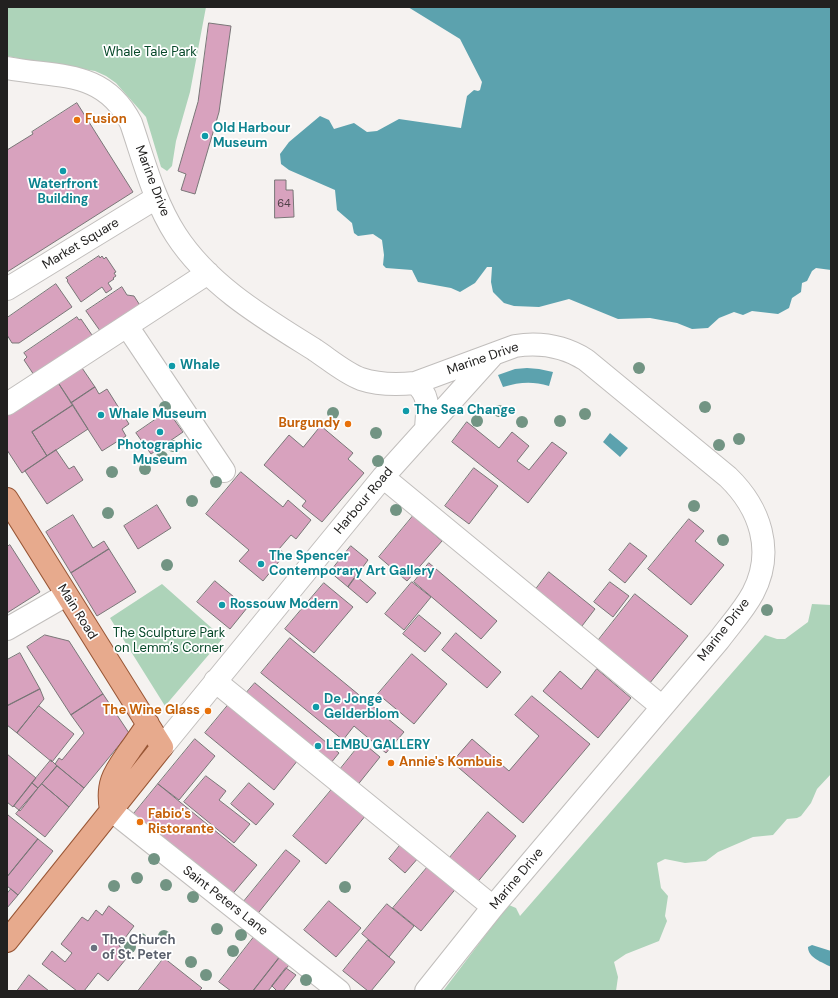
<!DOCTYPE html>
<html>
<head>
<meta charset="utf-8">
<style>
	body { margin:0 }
	#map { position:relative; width:838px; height:998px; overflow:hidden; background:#f5f2f0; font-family:"DM Sans",sans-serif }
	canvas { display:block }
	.frame { position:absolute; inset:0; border:8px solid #222120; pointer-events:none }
</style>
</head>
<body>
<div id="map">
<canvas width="838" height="998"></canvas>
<div class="frame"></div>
</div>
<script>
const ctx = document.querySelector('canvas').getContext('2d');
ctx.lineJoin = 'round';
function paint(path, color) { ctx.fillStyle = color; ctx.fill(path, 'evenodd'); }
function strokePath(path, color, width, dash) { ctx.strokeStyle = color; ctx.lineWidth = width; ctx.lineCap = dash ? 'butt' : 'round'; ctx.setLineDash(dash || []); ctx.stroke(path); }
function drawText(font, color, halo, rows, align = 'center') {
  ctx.font = font + ' "DM Sans",sans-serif'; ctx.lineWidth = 3.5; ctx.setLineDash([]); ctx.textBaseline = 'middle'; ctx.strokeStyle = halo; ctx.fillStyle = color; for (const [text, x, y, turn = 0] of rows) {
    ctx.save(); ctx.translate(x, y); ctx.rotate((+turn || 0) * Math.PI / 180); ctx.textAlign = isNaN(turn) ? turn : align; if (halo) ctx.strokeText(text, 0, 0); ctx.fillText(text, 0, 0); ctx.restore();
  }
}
const green = new Path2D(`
	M7,7H206L190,92L176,141L172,166L167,171L161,167L146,117L116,83L106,76L95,71L32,61L7,56Z
	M162,584L223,638L165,706L110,618Z
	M812,604L831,605V774L817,789L811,803L801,816L797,818L787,819L773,835L753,837L718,852L706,861L685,863L665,859L657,863L661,888L668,896L665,916L667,921L659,941L626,954L614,962L618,977L616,991H443L506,908L509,905L516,908L520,916L765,635L777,639H785L808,622Z`);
const water = new Path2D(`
	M408,7H831V270L816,268L812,271L807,281L802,283L801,292L792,298L789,308L778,314L752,311L743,315L734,312L719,318L708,328L692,329L677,323L650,318L618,319L569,299L539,307L514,306L504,303L493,292L491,282L492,267H487L475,283L460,292L451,288L418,282L412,270L386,268L383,265L384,255L382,240L373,234L358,236L354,233L352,223L337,210L335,190L289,170L281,164L280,154L289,142L320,116L329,120L334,129L354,123L367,132L377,131L399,119L461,128L467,96L474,90L478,91L480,90L482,82L460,39Z
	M527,368L539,369L553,372L549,386C532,381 520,382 503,387L498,375L515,369Z
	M610,433L628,448L620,457L603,442Z
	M812,945L831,951V967C822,962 808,958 808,947Z`);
const building = new Path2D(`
	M209,23L231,26L219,112L195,194L181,190L186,174L178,171L198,102Z
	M77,103L133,192L7,272V150L33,134L32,132Z
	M275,180H286V190H293L294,217L275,218Z
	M99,256L100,258L102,256L104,259L106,257L116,272L114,273L116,276L113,278L114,279L108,283L112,289L106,293L102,287L81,302L67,281L68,280L66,278Z
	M56,284L72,307L19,343H12L7,335V318Z
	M122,287L127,295L134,296L143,310L103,335L86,311Z
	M77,317L79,320L81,319L94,338L34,375L24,360L27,357L24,353Z
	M80,365L95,387L71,403L57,381Z
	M57,381L73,405L32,432L47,456L22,473L7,450V413Z
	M95,387L99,394L107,389L129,424L122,429L126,436L102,451L71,403Z
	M73,405L88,429L47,456L32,432Z
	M168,411L183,432L151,454L136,433Z
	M467,422L499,448L512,432L529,446L517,461L529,470L552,442L567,453L528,503L452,442Z
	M321,426L353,453L348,459L364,473L322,522L302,506L306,501L264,465L289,435L303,447Z
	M56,450L69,469L74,466L83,480L47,504L25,471Z
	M474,468L498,486L469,524L445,506Z
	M241,472L283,507L288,500L311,520L296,539L291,535L279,549L285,554L263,581L239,561L249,550L206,514Z
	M157,505L171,528L138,549L124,526Z
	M73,515L93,548L104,541L109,549L71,573L46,532Z
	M413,516L442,541L407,581L379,557Z
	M689,519L704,531L695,541L724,565L691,605L648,569Z
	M630,543L647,556L625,583L609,570Z
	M10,545L40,592L7,613V547Z
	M351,546L368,560L348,587L330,572Z
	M109,549L136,592L97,616L71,573Z
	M429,563L497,621L481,639L414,582Z
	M549,572L595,609L582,626L536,589Z
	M356,576L376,593L367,603L348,587Z
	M215,581L247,608L230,629L197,602Z
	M412,582L431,597L404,630L385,614Z
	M610,582L629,596L613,617L594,602Z
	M324,583L353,607L314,653L285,629Z
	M635,594L688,636L649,684L597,642Z
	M419,615L441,633L425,652L403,634Z
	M456,633L501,672L487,688L442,650Z
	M45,635L69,641L103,694L71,715L27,647Z
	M290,638L404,732L386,753L354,726L343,740L261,673Z
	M20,653L40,689L7,706V660Z
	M412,654L447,684L414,724L378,694Z
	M597,669L631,698L598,738L543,691L560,671L581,689Z
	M255,683L339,753L326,769L241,699Z
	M40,689L44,699L17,733L7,725V706Z
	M103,694L129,733L84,788L55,764L59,758L62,760L84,733L71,715Z
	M532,696L590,744L523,823L452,762L472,739L509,771L539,736L515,715Z
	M229,704L298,760L274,790L205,733Z
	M39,706L74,734L52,762L17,733Z
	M195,739L215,756L179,800L158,784Z
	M362,742L380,757L352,792L334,777Z
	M7,754L36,778L13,807L7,802Z
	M51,760L57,766L38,788L32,783Z
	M57,766L84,788L69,807L42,784Z
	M206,776L226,791L219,800L250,824L234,843L184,802Z
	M32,783L38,788L20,811L14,806Z
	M249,783L274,804L256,825L231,804Z
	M42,784L69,807L45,837L16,814Z
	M158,784L257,865L230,897L132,816Z
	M333,788L366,815L326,864L293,836Z
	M488,812L516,836L475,885L447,861Z
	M8,815L38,839L7,877V817Z
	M38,839L53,851L18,895L7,886V877Z
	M402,843L419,857L405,873L389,859Z
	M286,850L300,861L255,917L241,905Z
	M431,863L458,886L421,931L393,908Z
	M11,889L18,895L7,908V894Z
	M329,901L361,928L336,957L304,930Z
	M387,904L414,926L389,957L362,934Z
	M109,906L134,926L119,946L130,954L108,981L98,973L84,991H77L42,964L52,951L65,962L72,953L61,944L82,917L88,921L96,910L102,915Z
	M254,937L279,958L253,991H231L219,982Z
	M368,940L395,962L371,991H368L343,971Z
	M164,958L202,988L199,991H138Z
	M279,958L289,965L268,991H253Z
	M286,968L296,975L283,991H277L272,986Z
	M29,975L49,991H17Z`);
const minor = new Path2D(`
	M7,68C58,78 104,69 131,123C144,161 154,201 176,235C209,286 264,318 315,350C330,360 345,373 361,379C379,385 396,385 415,383L515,346C541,342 564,346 586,360L728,477C760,508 775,551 753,593C744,610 730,625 719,640L493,907L426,991
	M7,289L156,198
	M127,326L224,471
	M415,383C431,396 427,410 426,429
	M7,404L208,273
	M383,477L661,706
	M7,629L66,595
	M215,681L493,907
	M162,747L383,477L492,356
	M111,810L339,991`);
const major = new Path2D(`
	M7,499L162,747L7,941
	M111,810C106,782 115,772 130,750C136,742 142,733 148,724`);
const trees = [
	[639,368],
	[165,407],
	[705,407],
	[499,411],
	[333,413],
	[585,414],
	[477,421],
	[560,421],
	[522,422],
	[376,433],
	[739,439],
	[719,445],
	[173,446],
	[162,457],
	[378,461],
	[145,469],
	[112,472],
	[216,482],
	[192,501],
	[694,506],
	[396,510],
	[108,513],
	[723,540],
	[167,565],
	[767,610],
	[154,859],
	[137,878],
	[166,885],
	[114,886],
	[345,887],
	[193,897],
	[217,929],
	[241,935],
	[164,936],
	[141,939],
	[130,947],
	[233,951],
	[191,962],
	[206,975],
	[306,980]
];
const markers = [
	[77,120,4,"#e8710a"],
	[205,136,4,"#0f9aa8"],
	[63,171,4,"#0f9aa8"],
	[172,366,4,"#0f9aa8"],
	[406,411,4,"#0f9aa8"],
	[101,415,4,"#0f9aa8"],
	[348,424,4,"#e8710a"],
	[160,432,4,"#0f9aa8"],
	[261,564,4,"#0f9aa8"],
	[222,605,4,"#0f9aa8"],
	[316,707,4,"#0f9aa8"],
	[208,711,4,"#e8710a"],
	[318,746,4,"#0f9aa8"],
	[391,763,4,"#e8710a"],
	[140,822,4,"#e8710a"],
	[94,948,4,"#6b7280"]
];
const numberNames = [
	["64",284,204]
];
const parkNames = [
	["Whale Tale Park",150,53],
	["The Sculpture Park",169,634],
	["on Lemm’s Corner",169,649]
];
const foodNames = [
	["Fusion",85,120],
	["Burgundy",340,424,"right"],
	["The Wine Glass",200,711,"right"],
	["Annie's Kombuis",399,763],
	["Fabio's",148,815],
	["Ristorante",148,830]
];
const cultureNames = [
	["Old Harbour",213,129],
	["Museum",213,144],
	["Waterfront",63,185,"center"],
	["Building",63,200,"center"],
	["Whale",180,366],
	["The Sea Change",414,411],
	["Whale Museum",109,415],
	["Photographic",160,446,"center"],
	["Museum",160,461,"center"],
	["The Spencer",269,557],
	["Contemporary Art Gallery",269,572],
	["Rossouw Modern",230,605],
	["De Jonge",324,700],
	["Gelderblom",324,715],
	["LEMBU GALLERY",326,746]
];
const streetNames = [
	["Marine Drive",152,181,69],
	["Market Square",81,244,-31],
	["Marine Drive",483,359,-19],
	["Harbour Road",364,501,-50],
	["Main Road",77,612,58],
	["Marine Drive",724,630,-52],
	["Marine Drive",517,879,-50],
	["Saint Peters Lane",225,901,38]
];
const worshipNames = [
	["The Church",102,941],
	["of St. Peter",102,956]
];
paint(green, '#add3b9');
paint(water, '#5ca2ae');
paint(building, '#d8a2be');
strokePath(building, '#797677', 1);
strokePath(minor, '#c1bebc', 24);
strokePath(major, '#985635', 24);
strokePath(minor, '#fff', 22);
strokePath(major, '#e7aa8d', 22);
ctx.fillStyle = '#729483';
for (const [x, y] of trees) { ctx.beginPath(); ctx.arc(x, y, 6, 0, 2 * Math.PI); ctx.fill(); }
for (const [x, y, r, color] of markers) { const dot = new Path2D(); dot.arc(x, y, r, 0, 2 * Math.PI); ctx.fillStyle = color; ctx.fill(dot); strokePath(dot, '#fff', 1.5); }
drawText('11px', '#504148', null, numberNames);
drawText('13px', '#064829', '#fff', parkNames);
drawText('bold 13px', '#c56008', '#fff', foodNames, 'left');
drawText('bold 13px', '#0d838f', '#fff', cultureNames, 'left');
drawText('13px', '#222120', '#fff', streetNames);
drawText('bold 13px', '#5b616d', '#fff', worshipNames, 'left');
</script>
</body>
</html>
